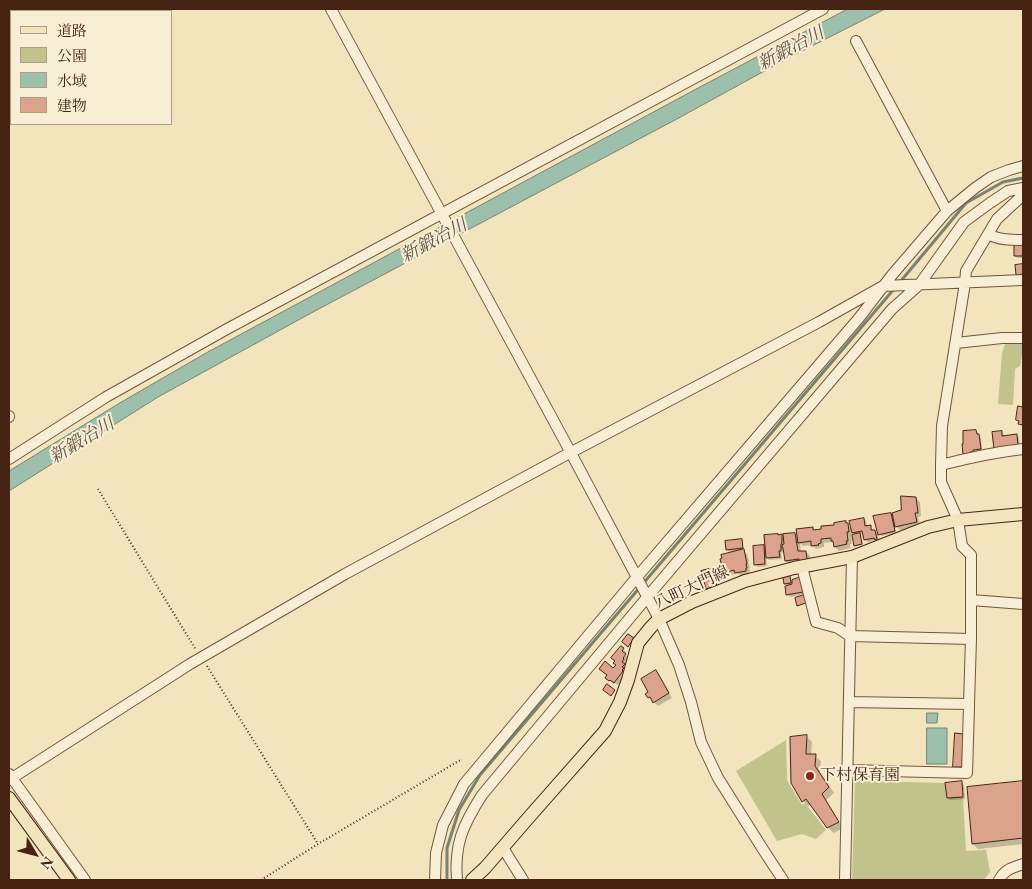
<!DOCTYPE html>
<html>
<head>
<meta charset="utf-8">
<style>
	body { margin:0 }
	#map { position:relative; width:1032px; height:889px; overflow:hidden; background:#f2e5be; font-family:"EB Garamond","Noto Serif JP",serif }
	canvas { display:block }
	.frame { position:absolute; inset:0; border:10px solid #462312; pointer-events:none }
	.legend { position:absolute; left:10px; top:10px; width:162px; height:115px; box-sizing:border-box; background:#f7eed5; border:1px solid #b09d87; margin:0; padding:6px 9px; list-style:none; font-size:15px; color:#462312 }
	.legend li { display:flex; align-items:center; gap:10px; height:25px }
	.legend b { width:25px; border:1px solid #b09d87 }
	.north { position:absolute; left:10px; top:829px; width:50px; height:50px; -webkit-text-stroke:4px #f7eed5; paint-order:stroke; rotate:127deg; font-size:14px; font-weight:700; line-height:20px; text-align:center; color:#462312 }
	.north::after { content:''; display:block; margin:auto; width:18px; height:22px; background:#462312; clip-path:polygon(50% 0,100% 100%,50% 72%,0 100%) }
</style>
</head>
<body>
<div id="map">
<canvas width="1032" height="889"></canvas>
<div class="frame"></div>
<ul class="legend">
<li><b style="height:6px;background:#f2e5be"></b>道路</li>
<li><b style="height:14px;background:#c1c28c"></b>公園</li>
<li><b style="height:14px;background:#9cc0ac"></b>水域</li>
<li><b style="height:14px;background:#dba38c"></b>建物</li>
</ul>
<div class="north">N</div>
</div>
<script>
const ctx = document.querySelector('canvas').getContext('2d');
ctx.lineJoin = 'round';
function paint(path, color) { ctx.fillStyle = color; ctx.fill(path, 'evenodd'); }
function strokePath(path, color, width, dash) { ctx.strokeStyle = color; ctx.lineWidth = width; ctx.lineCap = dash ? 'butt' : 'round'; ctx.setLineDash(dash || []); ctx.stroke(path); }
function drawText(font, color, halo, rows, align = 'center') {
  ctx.font = font + ' "EB Garamond","Noto Serif JP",serif'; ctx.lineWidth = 4; ctx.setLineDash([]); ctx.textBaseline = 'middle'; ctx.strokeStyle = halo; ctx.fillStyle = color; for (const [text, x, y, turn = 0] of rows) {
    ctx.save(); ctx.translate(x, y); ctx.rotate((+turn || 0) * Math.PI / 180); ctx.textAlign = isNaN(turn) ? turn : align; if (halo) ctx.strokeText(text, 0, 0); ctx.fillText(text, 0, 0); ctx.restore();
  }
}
const green = new Path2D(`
	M1023,343V354L1022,355L1020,366L1015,369L1013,405L998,404L1002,353L1005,344Z
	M786,740L787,780L802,805L805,803L826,830L816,839L802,834L777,841L736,771Z
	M855,781L945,783L947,798L963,797L966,851L986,850L990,872L984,880H852Z`);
const water = new Path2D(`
	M848,9H885L790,57L675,120L313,312L158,397L9,491V471L118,404L206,353L698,88Z
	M927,713H938L937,723H927Z
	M927,728H947V764H927Z`);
const shadow = new Path2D(`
	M1015,246H1023V258H1017L1015,255Z
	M976,431L981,438L982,451L975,452V454L966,456L964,454Z
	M1001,433L1004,435V437L1016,435L1019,438L1020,448L998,451Z
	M916,498L920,502L921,516L918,517L920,525L900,530L894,524L896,533L882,536L879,534L890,514L894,518Z
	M863,519L866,521L867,527L870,526L873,531L877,533L879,541L877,540L868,542L865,540L864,533L861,534L863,545L856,546V536L851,531L852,544H850V548L839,551L835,547L833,542L824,543V547L816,549L812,545L803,546L800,543L801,552H806L810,556L811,564H790L786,561L785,552L781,553L782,559L769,560L766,557L767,566L758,567L755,564L754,547L766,546L781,536L784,539L795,534L798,538L813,528L815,531L846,523L853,530Z
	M742,540L743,554H745V552L747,554L749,561H748L750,568H749L750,571L749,572V574L740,576L738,573L729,576L725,572L731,553L727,550Z
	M790,577L791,581L800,578L805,594L790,597L788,594V586L785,584Z
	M621,647L627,653L625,655L629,658L626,662L627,664L626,676L618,685L615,683L614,684L607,678L617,665Z
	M656,672L660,676L672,698L658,706L649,697Z
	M807,737L812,742L811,755L815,756L821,761L820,772L834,793L826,800L843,828L834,833L828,828L811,804L808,806L803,801Z
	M961,782L964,785L965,799L950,800L948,798Z
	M1023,782V844L978,849L973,844L969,788Z`);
const stream = new Path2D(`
	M900,282L966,203L1003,182L1023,178
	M447,880V848L459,810L480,775L894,289`);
const building = new Path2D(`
	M1023,244V256H1014V245Z
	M1023,264V274L1016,275L1015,265Z
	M1018,406L1023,407V425L1018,424L1019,421L1016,420Z
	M976,430L977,434H979L981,449L973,450V452H970V453L963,454L962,444H963V431Z
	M1002,431V436L1017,434L1018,446L994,449L992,432Z
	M901,496L916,497L918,513H915L917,522L895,527L892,513L901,510Z
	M891,513L895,531L878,535L873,516Z
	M864,518L865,526L871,525V530H875L877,539L875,540L874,538L864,540L862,531L852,533L849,521Z
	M846,521V523H848L849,532H847L848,541H846L847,544L834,547L833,541H831V538L821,539V543L818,544L819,545L811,546V541L798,543L796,529L813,527V530L821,529V526L834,525V523Z
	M795,533L798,551H806L807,560L799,561V559L785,561L783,548H782V545L784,544L783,534Z
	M860,533L862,544L854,546L852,535Z
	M778,534V535L782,534V543L781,544V551H779L780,557L766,558L764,535Z
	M742,539L743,548L726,550L725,541Z
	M764,545L765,564L754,565L753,546Z
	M744,549L747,564H746L747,568H746V571L735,573L734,570L724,573L720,559L722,558L721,555Z
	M709,569V570L711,569L717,586L706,589L701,571Z
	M790,576L791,583L784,584L783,578Z
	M801,577L803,592L786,595L785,586L792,584V580Z
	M804,595L806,603L797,606L795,598Z
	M628,634L634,638L628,647L622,642Z
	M621,646L624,648L622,651L626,654L623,658L624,659L622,662L625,664L622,667L624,668L622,670L623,671L614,683L610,680L609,681L605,678L607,675L599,669L605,661L613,668L616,665L613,663L615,661L611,658Z
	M656,670L669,693L653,703L650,697L648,698L645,694L648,692L641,679Z
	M607,684L615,690L611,696L603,690Z
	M955,733L963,734L962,767H953Z
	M807,735L806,754H816L815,766L829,787L822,794L839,822L827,828L806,799L802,802L791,783L790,737Z
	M962,781L963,797L947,798L945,783Z
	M1023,781V838L972,844L967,787Z`);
const path = new Path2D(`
	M98,489L196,650
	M207,666L318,844
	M261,880L318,844L462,759`);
const minor = new Path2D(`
	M331,9L571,453L659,619L679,665L691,702L701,742L718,778L764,851L783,880
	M856,41L947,211
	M988,234C998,240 1012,240 1023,240
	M956,343L1002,338H1023
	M9,416V417
	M9,459L106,397L227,329L823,9
	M941,465C968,458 996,452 1023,449
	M802,567L816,622L838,628L850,636L971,639L969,704
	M971,600L1023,604
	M971,639V555L962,546L958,520L941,482V465L942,426L965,283L966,271L997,219L1023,195
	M847,770L967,773L969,707V704L849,702
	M9,774L85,880
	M9,780L190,664L345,574L564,456L819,322L883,286L1023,280
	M503,848L523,880
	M435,880L436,853L443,825L464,784L637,577L859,318L892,275L947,211L975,188L991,177L1009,170L1023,166
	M457,880C454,844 463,825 482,795L654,589L892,309L919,285L964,222L990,203L1008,191L1023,188
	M845,880L852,557
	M999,880C1005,869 1012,868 1023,864`);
const major = new Path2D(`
	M9,798L69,880
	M472,880L485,868L530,816L605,731L620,702L628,680L638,643L651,627L659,619L692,602L745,581L794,568L852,557L928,527L958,520L1023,514`);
const markers = [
	[810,776,5,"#8f2418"]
];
const streetNames = [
	["八町大門線",692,588,-25]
];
const poiNames = [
	["下村保育園",820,776]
];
const waterNames = [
	["新鍛冶川",791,49,-28],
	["新鍛冶川",434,241,-28],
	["新鍛冶川",82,441,-31]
];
paint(green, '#c1c28c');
paint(water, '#9cc0ac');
strokePath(water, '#7a816e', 1);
paint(shadow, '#0003');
strokePath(stream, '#7a816e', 3);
paint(building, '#dba38c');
strokePath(building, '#462312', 1);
strokePath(minor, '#71543d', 12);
strokePath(major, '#462312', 14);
strokePath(path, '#462312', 2, [1, 2.5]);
strokePath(minor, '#f7eed5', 10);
strokePath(major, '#f2e5be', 12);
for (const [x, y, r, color] of markers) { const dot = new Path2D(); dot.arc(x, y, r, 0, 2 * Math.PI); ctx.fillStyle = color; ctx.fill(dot); strokePath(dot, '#f7eed5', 2); }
drawText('16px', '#462312', '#f7eed5', streetNames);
drawText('16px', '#462312', '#f7eed5', poiNames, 'left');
drawText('italic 18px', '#605240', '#f7eed5', waterNames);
</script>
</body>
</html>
